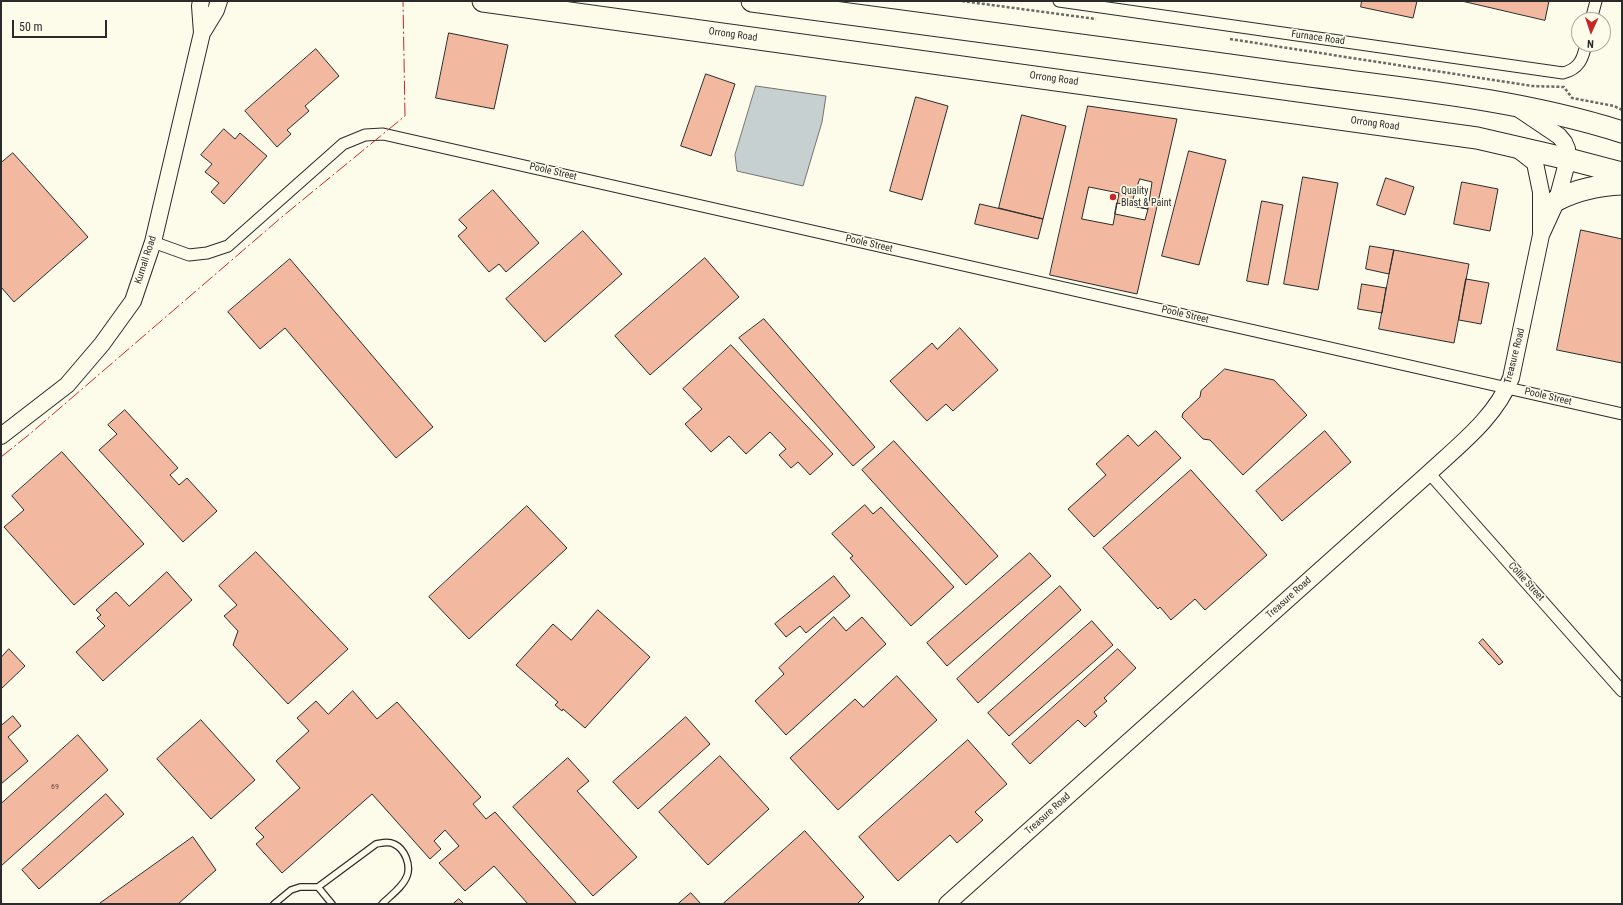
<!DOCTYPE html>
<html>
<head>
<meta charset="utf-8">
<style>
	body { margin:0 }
	#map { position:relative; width:1623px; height:905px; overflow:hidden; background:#fdfbea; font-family:"Roboto Condensed",sans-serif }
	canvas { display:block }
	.frame { position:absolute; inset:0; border:2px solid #2b2b2b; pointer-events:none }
	.north { position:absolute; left:1571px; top:12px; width:40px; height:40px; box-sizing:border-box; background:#fdfbea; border:1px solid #a9a89e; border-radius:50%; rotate:183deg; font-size:11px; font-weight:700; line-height:16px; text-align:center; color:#2b2b2b }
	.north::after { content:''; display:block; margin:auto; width:14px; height:18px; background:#c62828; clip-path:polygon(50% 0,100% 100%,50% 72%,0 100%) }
	.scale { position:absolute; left:12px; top:20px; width:95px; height:18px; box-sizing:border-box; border:2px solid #2b2b2b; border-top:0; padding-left:5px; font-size:12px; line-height:14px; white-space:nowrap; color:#2b2b2b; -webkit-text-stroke:3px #fdfbea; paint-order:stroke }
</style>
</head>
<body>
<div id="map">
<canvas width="1623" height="905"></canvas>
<div class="frame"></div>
<div class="north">N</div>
<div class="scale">50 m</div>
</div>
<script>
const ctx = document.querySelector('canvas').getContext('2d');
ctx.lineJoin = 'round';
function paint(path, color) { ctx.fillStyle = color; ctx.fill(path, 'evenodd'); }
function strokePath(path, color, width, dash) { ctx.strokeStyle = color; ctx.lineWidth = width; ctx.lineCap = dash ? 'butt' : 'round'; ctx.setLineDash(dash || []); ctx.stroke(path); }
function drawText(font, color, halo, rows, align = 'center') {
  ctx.font = font + ' "Roboto Condensed",sans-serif'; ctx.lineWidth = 3; ctx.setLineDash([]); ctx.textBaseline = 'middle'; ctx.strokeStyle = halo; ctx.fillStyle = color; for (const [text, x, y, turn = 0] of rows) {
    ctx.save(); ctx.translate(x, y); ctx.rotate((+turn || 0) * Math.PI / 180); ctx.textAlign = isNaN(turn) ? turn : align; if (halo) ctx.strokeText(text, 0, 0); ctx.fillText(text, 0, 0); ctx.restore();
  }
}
const water = new Path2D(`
	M756,86L826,96L822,122L803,186L737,171L735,155Z`);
const building = new Path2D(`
	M1362,1H1417L1413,18L1361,7Z
	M1462,1H1549L1545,20Z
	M449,33L508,45L494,109L436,98Z
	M316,49L339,76L305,106L309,111L287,130L291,134L277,147L245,111Z
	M706,74L735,84L711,156L681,146Z
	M916,97L948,106L922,200L890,191Z
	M1088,106L1177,119L1137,294L1050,275Z
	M1022,115L1066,126L1043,219L999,208Z
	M224,129L235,139L240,133L267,156L224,204L211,192L219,183L205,172L212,164L201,155Z
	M1189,151L1226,160L1199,265L1162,256Z
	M13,153L88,237L14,302L1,287V163Z
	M1303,177L1338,183L1318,290L1284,284Z
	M1386,178L1414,187L1405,215L1377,205Z
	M1140,179L1152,182L1148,209L1131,206Z
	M1462,182L1498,189L1490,231L1454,224Z
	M1089,187L1119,193L1113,225L1082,219Z
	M493,190L539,243L506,272L499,264L489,272L458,236L467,228L459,220Z
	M1262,201L1283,205L1268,285L1247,281Z
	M1117,203L1148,209L1145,220L1115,214Z
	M980,204L1043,219L1038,239L975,224Z
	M1581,230L1622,239V363L1557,350Z
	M583,231L622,274L545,342L506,299Z
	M1370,246L1394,250L1389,274L1366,269Z
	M1394,250L1469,264L1454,343L1379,329Z
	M705,258L739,297L650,375L615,336Z
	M290,259L433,427L396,458L285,328L260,349L228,312Z
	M1466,279L1489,283L1481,324L1459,320Z
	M1362,284L1386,288L1382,313L1358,309Z
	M764,319L875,447L853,466L739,338Z
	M960,328L998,370L953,411L946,404L927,421L890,381L932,343L937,349Z
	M731,345L833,454L810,475L798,462L791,468L779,455L786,449L770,432L746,454L729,436L711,452L685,424L702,409L683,389Z
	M1225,369L1274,380L1307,415L1243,475L1210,440L1203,439L1182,417L1183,413L1200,397L1201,391Z
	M125,410L178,468L170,475L179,485L187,478L217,511L183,542L99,450L117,434L108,425Z
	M1156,431L1181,458L1094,537L1068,509L1106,475L1096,464L1128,435L1138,446Z
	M1325,431L1351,462L1282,521L1256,491Z
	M894,441L998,556L966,585L862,470Z
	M62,452L144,544L74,605L4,527L24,510L12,496Z
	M1191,470L1267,555L1205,610L1195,599L1171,620L1160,607L1158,609L1103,548Z
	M865,505L873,514L881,507L954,587L911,626L850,558L853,556L832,534Z
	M527,506L567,548L469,639L429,597Z
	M256,552L348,649L288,704L233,645L238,631L224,616L237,605L219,586Z
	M1030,553L1051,576L947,666L927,643Z
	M167,572L192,600L103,681L76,652L105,626L97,618L101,615L96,610L116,592L129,606Z
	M834,576L850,596L806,633L800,626L786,637L775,624Z
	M1060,586L1081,610L978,703L957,679Z
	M598,610L650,657L585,728L563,709L562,711L555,705L558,702L516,665L553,624L571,640Z
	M834,617L846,631L862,617L886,644L786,735L755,701L784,674L779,668Z
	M1092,621L1113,645L1009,736L988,713Z
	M1483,639L1503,662L1499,665L1479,643Z
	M9,649L25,666L1,689V658Z
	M1118,649L1136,668L1104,698L1107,701L1094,712L1097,716L1085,727L1078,720L1030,764L1012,744Z
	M897,676L937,720L838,810L790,758L855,699L863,707Z
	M353,691L377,719L397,702L481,797L473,804L486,819L495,812L577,904H528L494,866L465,891L439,863L459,846L445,830L434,841L441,849L430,859L372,794L282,873L256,844L264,837L255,828L300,788L276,761L309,731L297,718L316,701L328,714Z
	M13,716L21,726L8,737L28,761L1,784V726Z
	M686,717L710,744L638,809L613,782Z
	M201,720L255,780L211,819L157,759Z
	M78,735L108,770L1,866V804Z
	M968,740L1007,784L975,812L983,820L957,843L950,835L898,881L859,837Z
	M720,756L769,809L708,865L659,812Z
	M568,758L589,781L577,791L637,857L593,896L513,807Z
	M106,794L124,814L39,889L22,870Z
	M805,831L864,897L857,904H723Z
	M193,837L216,870L178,904H99Z
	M691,893L701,904H678Z
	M459,899L464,904H453Z`);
const path = new Path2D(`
	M962,1L1096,19
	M1230,39L1532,86L1564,87L1572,98L1614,106L1622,110`);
const lane = new Path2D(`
	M318,887L332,904
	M274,904L291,890L300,887H318L376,844C382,843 388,841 394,844C405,849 411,865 407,876C403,887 390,896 382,904`);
const street = new Path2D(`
	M1059,1L1563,73C1579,69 1583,59 1586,44
	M1591,20L1596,1
	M153,242L189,255L207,253L228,246L343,144L365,135L383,134L1622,414
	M1429,473L1622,691`);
const secondary = new Path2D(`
	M202,33L216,10L219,1
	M1517,149L1535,163L1541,192V232
	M1,436L67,385L102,344L133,301L153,242L202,33L200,6L201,1
	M947,904L1429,473C1459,445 1496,417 1511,378L1541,235L1557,200L1568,159L1567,149L1564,142L1559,136L1519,109`);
const highway = new Path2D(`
	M483,1L1477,138L1568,159L1622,173
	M752,1C931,24 1109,48 1287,73C1397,88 1516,98 1622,132
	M1557,200C1578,189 1598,185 1622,184`);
const power = new Path2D(`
	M1,457L31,433L283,216L405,116L403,1`);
const markers = [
	[1113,197,4,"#c62828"]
];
const numberNames = [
	["69",55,787]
];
const streetNames = [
	["Orrong Road",733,35,8],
	["Furnace Road",1318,38,8],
	["Orrong Road",1054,79,8],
	["Orrong Road",1375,124,8],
	["Poole Street",553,172,13],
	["Poole Street",869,244,13],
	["Kurnall Road",146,260,-72],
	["Poole Street",1185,315,13],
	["Treasure Road",1515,356,-76],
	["Poole Street",1548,397,13],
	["Collie Street",1526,582,48],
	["Treasure Road",1289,598,-42],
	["Treasure Road",1048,814,-42]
];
const poiNames = [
	["Quality",1121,191],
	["Blast & Paint",1121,203]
];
paint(water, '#c7d0d0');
strokePath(water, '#74746e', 1);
paint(building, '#f2b8a0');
strokePath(building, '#2b2b2b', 1);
strokePath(lane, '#2b2b2b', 8);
strokePath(street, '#2b2b2b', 13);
strokePath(secondary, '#2b2b2b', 18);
strokePath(highway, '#2b2b2b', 23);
strokePath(path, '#6a6964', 2.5, [3, 2]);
strokePath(lane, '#fdfbea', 5.5);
strokePath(street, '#fdfbea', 11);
strokePath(secondary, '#fdfbea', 16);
strokePath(highway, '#fdfbea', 21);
strokePath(power, '#c62828', 1, [14, 3, 2, 3]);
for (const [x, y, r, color] of markers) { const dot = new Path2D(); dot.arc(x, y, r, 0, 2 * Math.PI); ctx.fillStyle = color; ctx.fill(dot); strokePath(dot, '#fdfbea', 1.5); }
drawText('8px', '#5d4e48', null, numberNames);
drawText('10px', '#2b2b2b', '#fdfbea', streetNames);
drawText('10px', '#2b2b2b', '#fdfbea', poiNames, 'left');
</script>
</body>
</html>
